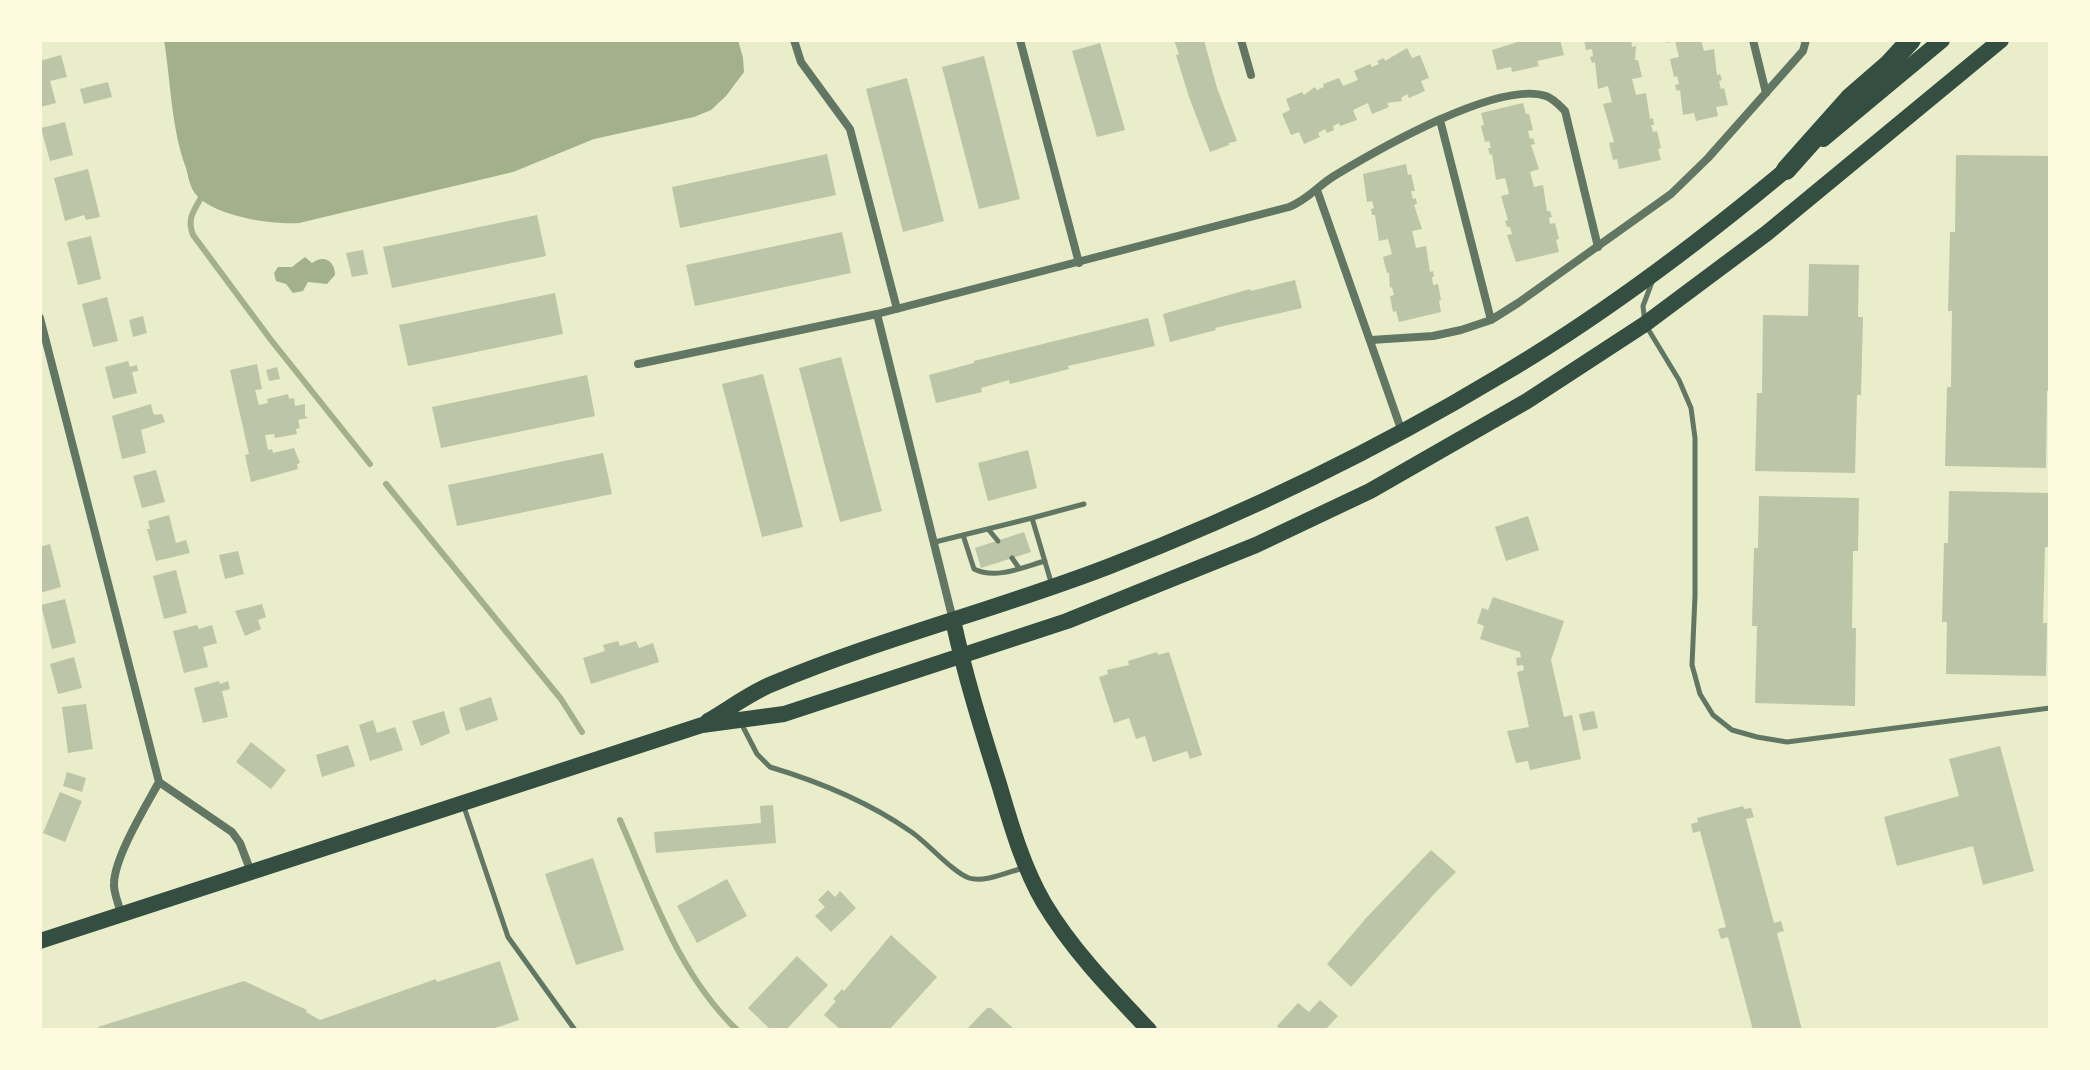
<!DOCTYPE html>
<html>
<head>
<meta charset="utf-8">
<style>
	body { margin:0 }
	#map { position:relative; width:2090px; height:1070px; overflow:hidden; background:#e9edc9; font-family:Inter,sans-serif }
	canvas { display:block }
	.frame { position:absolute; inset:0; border:42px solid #fefae0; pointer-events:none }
</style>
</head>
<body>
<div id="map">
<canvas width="2090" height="1070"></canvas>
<div class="frame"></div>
</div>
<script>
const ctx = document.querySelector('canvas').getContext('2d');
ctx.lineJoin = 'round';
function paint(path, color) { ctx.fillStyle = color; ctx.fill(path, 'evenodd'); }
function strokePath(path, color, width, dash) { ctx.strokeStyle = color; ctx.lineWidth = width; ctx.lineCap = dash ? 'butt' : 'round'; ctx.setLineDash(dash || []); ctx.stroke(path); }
const water = new Path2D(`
	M164,40H738L743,58L744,72L726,96L711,110L694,117L594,139L513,172L299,223C272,225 210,216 194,192C190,186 188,176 186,168C171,127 171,83 164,40Z
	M305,257L312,263C324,254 335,261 335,275L327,284L308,282L303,291L293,293L286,284L276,281L274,273L278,267H292Z`);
const stream = new Path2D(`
	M201,198C193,212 187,219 193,235L271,340L370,464
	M386,484L561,699L582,732
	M620,820C653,895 677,972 737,1030`);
const building = new Path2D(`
	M1174,40H1204L1217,88L1237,141L1229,143V145L1210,152L1189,97L1176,55L1179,54Z
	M1524,40H1560L1564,55L1537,61L1539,66L1512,72L1511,67L1497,70L1492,50Z
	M1584,40H1631L1632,47L1636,46L1635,60H1638L1642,77L1632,79L1636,95L1646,93L1650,119L1653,118L1654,125H1651L1653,132L1657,131L1661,148L1658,149L1661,160L1619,169L1617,159L1613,160L1609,143L1614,142L1603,104L1612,102L1608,86L1598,89L1595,62L1592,63L1590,57L1593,56L1592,49L1586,50Z
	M1665,40H1701L1704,51L1714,49L1717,75L1720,74L1722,80L1719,81L1721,89L1724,88L1728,105L1716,107L1718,116L1696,121L1694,113L1683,115L1680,90L1677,91L1675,85L1679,84L1677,76L1674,77L1670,59L1679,57L1675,41L1666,43Z
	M1100,43L1125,130L1097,137L1072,51Z
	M1407,48L1412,58L1420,55L1429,78L1421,81L1425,91L1409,98L1407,94L1401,98L1402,101L1387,103L1389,107L1372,114L1368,103L1353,110L1357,120L1340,126L1339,123L1333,126L1334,130L1327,133L1325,129L1318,133L1320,137L1304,144L1299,132L1291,135L1282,114L1290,110L1286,99L1302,92L1304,95L1315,87L1317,90L1324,87L1323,84L1339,78L1343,86L1358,80L1354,71L1370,64L1372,67L1379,64L1377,61L1384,58L1385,61Z
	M61,55L67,77L50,81L56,103L40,107V61Z
	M984,56L1020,199L979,209L942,67Z
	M907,78L944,221L903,232L866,89Z
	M108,82L112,97L84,104L80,89Z
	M1523,103L1526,114H1529L1533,130L1528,131L1530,139L1533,138L1535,144L1531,145L1539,169L1530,172L1534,187L1543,185L1547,211H1550L1552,217L1549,218L1550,224L1555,223L1559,239L1556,240L1559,252L1516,262L1507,235L1512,234L1510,227H1507L1505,221L1508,220L1501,196L1509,194L1505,178L1496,180L1492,154L1490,155L1488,148H1491L1489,141L1485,142L1481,126L1484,125L1481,113Z
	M65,122L73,155L50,161L41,128Z
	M827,154L836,195L680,228L672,187Z
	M1956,155L2050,156V391H2047L2046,468L1945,466L1947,387H1951L1952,311H1948L1950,232H1955Z
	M1406,164L1408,175L1411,174L1415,191H1411L1413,199L1416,198L1417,204L1414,205L1422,229L1412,231L1416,248L1426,246L1430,272L1433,271L1434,277H1432L1433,285L1438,284L1441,300L1439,301L1441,312L1399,322L1396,311L1393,312L1390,296L1394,295L1392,287L1390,288L1389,273H1387L1383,257L1392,254L1388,239L1379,241L1375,215H1372L1371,209L1374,208L1372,201L1367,202L1363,174Z
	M88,169L100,217L86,220L84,215L65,221L54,178Z
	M537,215L546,256L392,288L383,247Z
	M842,232L851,273L695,306L686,265Z
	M91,236L101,279L78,285L67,242Z
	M363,250L368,274L352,277L346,253Z
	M1809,264L1859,265L1858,317H1863L1861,395H1857L1855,473L1755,471L1757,393H1762L1763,315L1808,316Z
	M1295,280L1302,308L1215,328L1216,330L1170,342L1163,314L1250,289L1251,291Z
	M555,293L563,334L408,366L399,325Z
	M107,297L118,341L93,347L82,304Z
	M143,316L147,333L133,337L129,320Z
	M1148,318L1155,346L1068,366L1069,369L1010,384L1009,380L981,388L982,392L936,403L929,375L974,363V361Z
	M841,357L882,511L840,522L799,368Z
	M128,361L130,367L137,365L138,371L132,372L137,393L113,399L105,367Z
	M257,364L262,389L255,390L259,405L268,403L267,399L288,394L289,399L294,398L295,406L305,404V416L308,418L298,420L300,428L296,429L297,434L275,438L274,434L265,435L268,450L272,449L273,453L294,448L300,463L297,464L298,469L251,482L245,455L249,454L230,370Z
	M277,367L280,379L269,381L266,370Z
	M763,374L803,527L762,537L722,384Z
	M587,375L595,416L441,448L432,407Z
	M151,404L153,413L155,415L162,414L165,422L141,430L146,453L122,459L112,416Z
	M1028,450L1037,488L988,501L978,463Z
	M603,453L612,494L457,526L448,485Z
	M156,470L165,502L142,508L133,476Z
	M1949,491L2050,493L2049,547H2045L2043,623H2047L2046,676L1946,674L1947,622H1942L1944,543H1948Z
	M1759,496L1859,498L1858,551H1853L1852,628H1856L1855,706L1755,703L1757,626H1752L1754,548H1758Z
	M169,515L176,543L186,540L190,553L156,561L147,529H150L148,521Z
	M1528,516L1539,550L1506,561L1495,527Z
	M1024,532L1031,552L981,568L975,548Z
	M50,544L61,587L40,593V547Z
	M238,551L244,574L225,579L219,555Z
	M176,570L187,613L164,619L153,576Z
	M1493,597L1564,621L1551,660L1564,717L1572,715L1581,759L1530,770L1528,761L1516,763L1507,731L1529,727L1517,672L1524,670L1523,665L1517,666L1516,658L1521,657L1520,652L1480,639L1484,626L1477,623L1482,608L1488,610Z
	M65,599L76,643L52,649L41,605Z
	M262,604L266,617L258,620L261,629L245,636L235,611Z
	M197,625L199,629L212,625L217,643L203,647L208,667L184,673L173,631Z
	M618,641L620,646L636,641L639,648L653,643L659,662L591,684L583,658L605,651L603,645Z
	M1157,652L1158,655L1169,652L1202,755L1190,759L1187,751L1153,762L1145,736L1136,739L1129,718L1114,723L1099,677L1108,674L1107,670L1129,665L1128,661Z
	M74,657L82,688L58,694L50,664Z
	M219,681L220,684L228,681L230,689L222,691L228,717L203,723L194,688Z
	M491,697L498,720L466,731L459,708Z
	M86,704L93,749L68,753L62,707Z
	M444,711L450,733L421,746L412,721Z
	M1594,711L1598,728L1583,731L1579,714Z
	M373,720L377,733L395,727L403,750L370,761L359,725Z
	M251,742L286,770L271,789L236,762Z
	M348,745L355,766L322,777L316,755Z
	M2000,746L2034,871L1983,885L1973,846L1897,866L1884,817L1959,796L1949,759Z
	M67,772L86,778L82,792L63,786Z
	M60,792L82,801L65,842L43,833Z
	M773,805L776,843L656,853L654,832L761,823L760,806Z
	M1743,806L1744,809L1751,808L1754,817L1746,819L1774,923L1781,921L1784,931L1777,933L1802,1030H1753L1728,937L1721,939L1718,929L1726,927L1700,831L1693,833L1691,824L1698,822L1697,818Z
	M1431,850L1456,872L1434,894L1351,987L1327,964L1367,917Z
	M593,858L624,950L576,965L545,874Z
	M727,879L747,916L697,943L677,906Z
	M828,890L835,897L840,891L856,908L831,932L815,916L825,907L818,900Z
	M891,935L937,977L889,1030H841L824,1015L836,1001L833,999L842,989L844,991Z
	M797,956L828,985L786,1030H771L748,1008Z
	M500,961L519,1020L489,1030H99L98,1027L244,981L307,1010L306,1012L320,1020L436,979L437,982Z
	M1320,1000L1338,1016L1325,1030H1281L1277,1026L1298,1003L1309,1012Z
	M987,1008H991L1015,1030H966Z`);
const service = new Path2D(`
	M1652,282L1643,306L1645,324L1679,380L1691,408L1695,438V596L1692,665L1700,694L1713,715L1732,730L1757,737L1787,742L2050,708
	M1032,518L1084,504
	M988,529L998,541
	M963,535L974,569C996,580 1023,567 1045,561
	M935,542L1032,518L1051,582
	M1012,558L1019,568
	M742,725L757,754L770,767C820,782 867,801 910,831C927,842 952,872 969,878C984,883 1008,872 1023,868
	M463,804L508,937L575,1030`);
const minor = new Path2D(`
	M794,40L801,62L850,129L897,309
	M1020,40L1079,263
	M1241,40L1251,75
	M1753,40L1766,93
	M1440,120L1491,320
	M1317,190L1402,432
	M877,314L953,620
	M40,318L159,782L232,832L240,843L251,872
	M1371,340L1433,336L1461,330L1491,320L1518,303L1671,194L1708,158L1803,51L1806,40
	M638,364L877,314L1289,207C1307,200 1318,186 1334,176C1377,150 1498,80 1546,96C1554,99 1559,105 1565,111L1598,247
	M121,914C119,904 113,892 114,883C115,856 146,806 159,782`);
const secondary = new Path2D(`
	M1823,139L1942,40
	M953,620C965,676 982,730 999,784C1011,825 1023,867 1044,903C1072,950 1112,991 1149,1030
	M708,721C729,709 750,693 772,684C882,638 999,609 1110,566C1244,514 1375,451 1498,377C1602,316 1701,241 1793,164
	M40,941L702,725L784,714L1067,621L1256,545L1370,491L1527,401L1645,324L1767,233L2001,40`);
const motorway = new Path2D(`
	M1786,170L1851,97L1889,64L1911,40`);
paint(water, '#a3b18a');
strokePath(stream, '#a3b18a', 6);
paint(building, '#bcc5a7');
strokePath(service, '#617663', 5);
strokePath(minor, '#617663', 8);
strokePath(secondary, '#344e41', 16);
strokePath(motorway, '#344e41', 20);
</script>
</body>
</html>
